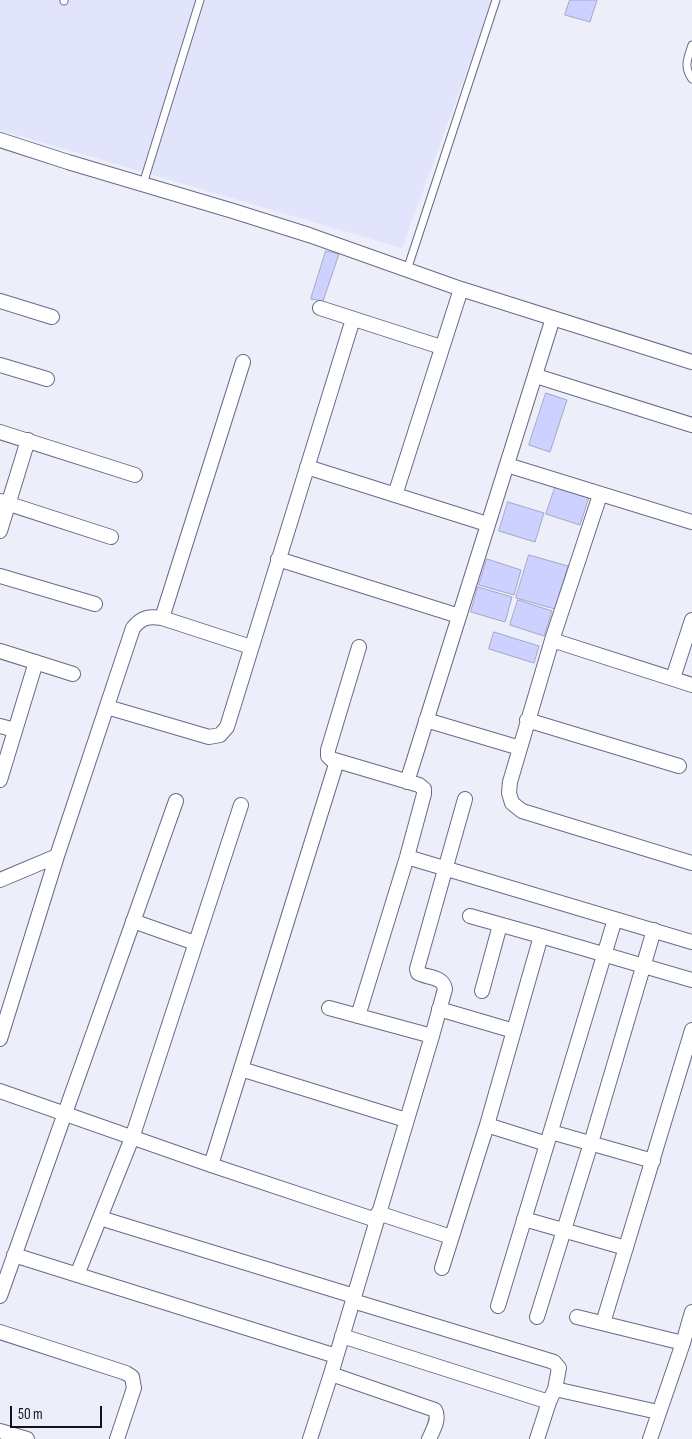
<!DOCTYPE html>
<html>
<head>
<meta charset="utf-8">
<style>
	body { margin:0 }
	#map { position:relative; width:692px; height:1439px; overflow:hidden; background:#eceefa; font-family:"Sofia Sans Condensed",sans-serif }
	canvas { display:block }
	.scale { position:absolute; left:10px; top:1406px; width:92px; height:22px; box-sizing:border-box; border:2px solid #12131d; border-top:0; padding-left:6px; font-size:15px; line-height:18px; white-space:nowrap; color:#12131d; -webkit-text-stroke:4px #eceefa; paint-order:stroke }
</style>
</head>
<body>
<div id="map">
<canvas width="692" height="1439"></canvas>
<div class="scale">50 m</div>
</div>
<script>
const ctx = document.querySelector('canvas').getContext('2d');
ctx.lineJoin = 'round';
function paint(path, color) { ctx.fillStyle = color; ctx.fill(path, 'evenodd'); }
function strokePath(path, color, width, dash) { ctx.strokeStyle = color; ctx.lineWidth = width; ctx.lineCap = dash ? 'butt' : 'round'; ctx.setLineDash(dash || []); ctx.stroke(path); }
const built = new Path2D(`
	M0,0H493L402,248L0,130Z`);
const building = new Path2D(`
	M570,0H597L590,22L565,15Z
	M326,251L339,254L323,301L311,299Z
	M546,393L567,400L550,452L529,445Z
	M556,485L589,497L580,525L546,514Z
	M508,502L544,513L535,542L499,531Z
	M529,555L568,566L555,609L516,598Z
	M487,559L521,570L514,595L479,585Z
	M478,587L512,597L505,622L471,612Z
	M518,600L552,611L544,636L510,625Z
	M494,632L539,646L534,663L489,649Z`);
const service = new Path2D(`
	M64,1V0
	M692,45C688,58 683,66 692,79
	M143,184L200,0
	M407,270L496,0`);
const minor = new Path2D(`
	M0,140L68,162L233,211L309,235L461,289L692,362
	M0,301L52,317
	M320,308L441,347
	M0,365L47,379
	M536,376L692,425
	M0,432L135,475
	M507,465L692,522
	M307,467L487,524
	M395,495L461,289
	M600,495L552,640L510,782L509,793L512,803L522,811L692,863
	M0,501L111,537
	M0,531L28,440
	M278,559L459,616
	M0,576L95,604
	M162,618L243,362
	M552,640L692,685
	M0,651L73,674
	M673,678L692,620
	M107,707L209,737L220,735L227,727L353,319
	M426,720L520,748
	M527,720L679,766
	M0,726L15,730
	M0,780L36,662
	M407,782L553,318
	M407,857L692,942
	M0,880L57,856
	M133,921L195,943
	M541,936L692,980
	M482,991L500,925
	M329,1008L432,1036
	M439,1009L514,1031
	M358,1016L407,857L424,794V789L419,785L331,759L328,756V750L359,647
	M0,1039L57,856L133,628C142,617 149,616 162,618L251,647
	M241,1069L406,1120
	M0,1091L211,1165L376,1220
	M487,1125L547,1144
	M551,1132L653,1161
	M211,1165L337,761
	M378,1213L451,1237
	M100,1218L354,1296
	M524,1219L626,1248
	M14,1255L336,1356
	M442,1268L487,1125L541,936L470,916
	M77,1275L132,1138L241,805
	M0,1296L176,801
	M353,1301L554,1362L559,1368L555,1389L549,1402
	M498,1306L615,919
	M537,1317L591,1143L654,930
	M577,1317L683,1343L650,1439
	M603,1323L692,1030
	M0,1332L126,1373L132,1377L134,1388L117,1439
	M342,1336L549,1402L537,1439
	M683,1343L692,1312
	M331,1374L435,1410C440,1419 433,1430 429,1439
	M555,1389L658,1412
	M0,1431L27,1439
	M310,1439L331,1374L432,1036L445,989C443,976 427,978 418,973L417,969L465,799`);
paint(built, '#e1e4fa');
paint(building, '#ccd1ff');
strokePath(building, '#a4a7c3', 1);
strokePath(service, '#686b85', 9);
strokePath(minor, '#686b85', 16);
strokePath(service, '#fff', 7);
strokePath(minor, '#fff', 14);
</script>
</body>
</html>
